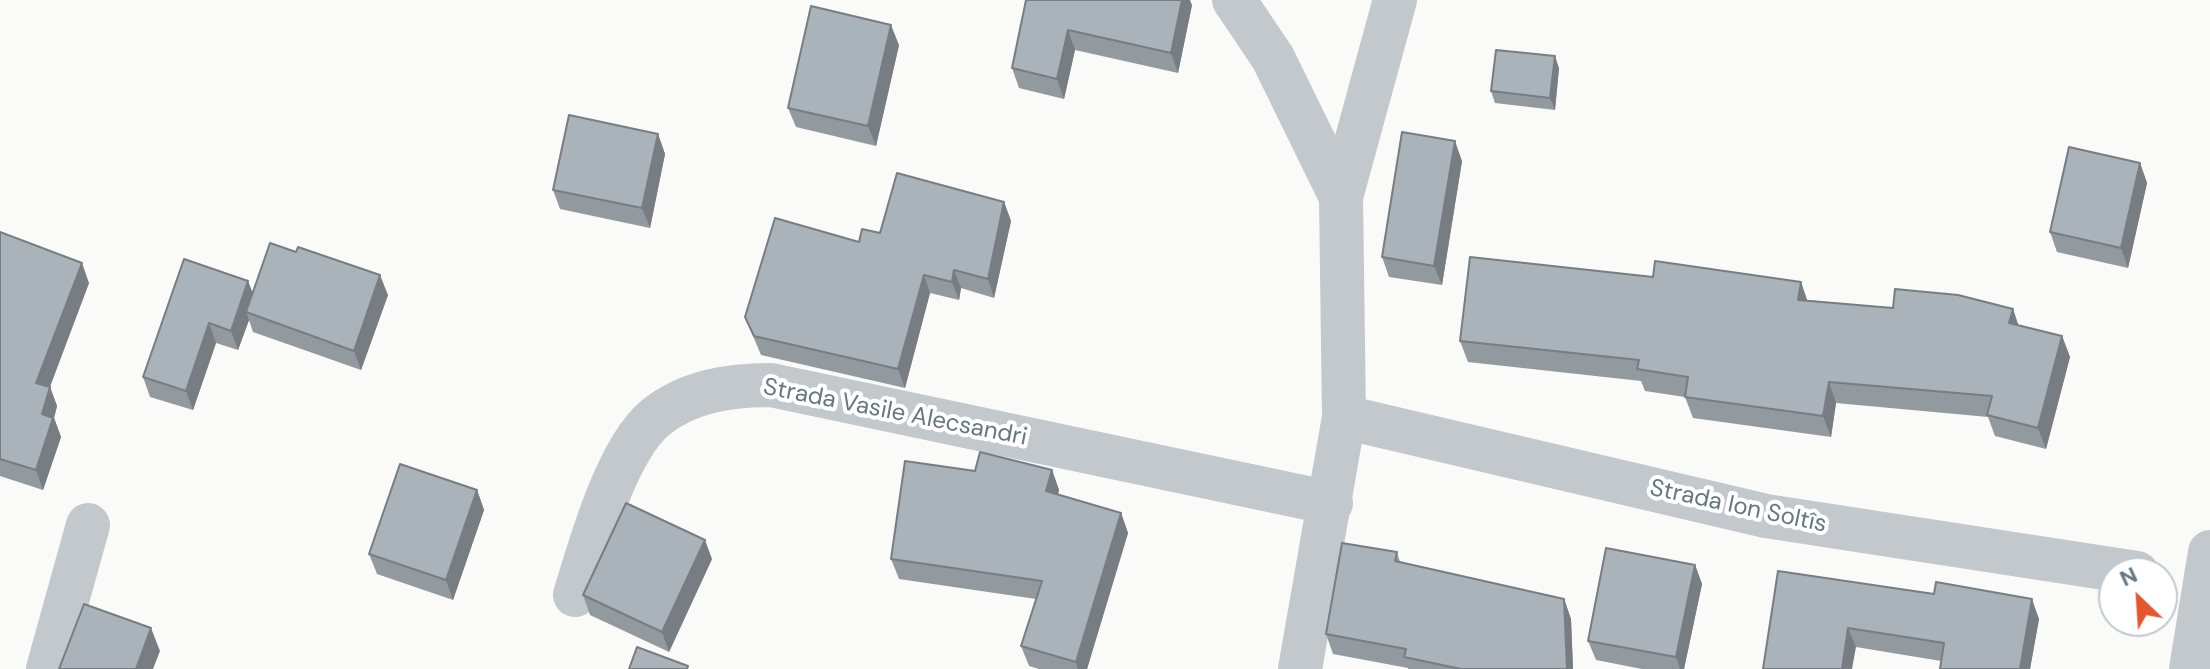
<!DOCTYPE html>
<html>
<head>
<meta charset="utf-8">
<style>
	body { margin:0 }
	#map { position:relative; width:2210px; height:669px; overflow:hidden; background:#fafaf8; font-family:"DM Sans",sans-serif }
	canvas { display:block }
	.north { position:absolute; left:2098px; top:557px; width:80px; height:80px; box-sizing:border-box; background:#fff; border:2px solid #c1c8cd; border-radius:50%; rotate:335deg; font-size:22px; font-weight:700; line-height:32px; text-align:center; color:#657683 }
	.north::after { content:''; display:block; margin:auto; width:28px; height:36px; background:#e4572e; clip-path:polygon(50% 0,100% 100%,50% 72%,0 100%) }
</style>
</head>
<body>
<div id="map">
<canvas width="2210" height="669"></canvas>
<div class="north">N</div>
</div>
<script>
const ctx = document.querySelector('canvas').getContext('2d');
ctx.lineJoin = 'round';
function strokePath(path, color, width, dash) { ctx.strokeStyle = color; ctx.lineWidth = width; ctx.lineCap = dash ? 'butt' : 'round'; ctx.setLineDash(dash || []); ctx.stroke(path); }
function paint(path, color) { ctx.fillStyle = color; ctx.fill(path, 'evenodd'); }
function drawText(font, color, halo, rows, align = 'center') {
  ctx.font = font + ' "DM Sans",sans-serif'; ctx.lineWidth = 8; ctx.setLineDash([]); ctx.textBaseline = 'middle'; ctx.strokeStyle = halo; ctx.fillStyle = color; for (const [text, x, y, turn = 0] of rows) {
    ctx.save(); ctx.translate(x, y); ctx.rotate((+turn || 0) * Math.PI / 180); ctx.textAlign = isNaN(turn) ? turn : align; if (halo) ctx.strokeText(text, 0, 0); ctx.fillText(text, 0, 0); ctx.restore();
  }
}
const minor = new Path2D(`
	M1234,0L1273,58L1341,197
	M1344,417L1766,516L2137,573
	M575,595C590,546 616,451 655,418C688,391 730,385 771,385L1331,503
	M48,669L88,525
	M1300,669L1344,417L1341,197L1395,0
	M2191,669L2210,552`);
const wall = new Path2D(`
	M1026,0L1192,5L1178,73L1075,50L1064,99L1019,88L1012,68Z
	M899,45L876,146L796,127L788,108Z
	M1559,68L1555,110L1495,103L1491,91Z
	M658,134L665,154L650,228L560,209L553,190Z
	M1462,161L1442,285L1389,277L1382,257Z
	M2140,163L2147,183L2128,268L2057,252L2050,232Z
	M1004,202L1011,221L994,298L961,288L959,300L930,293L905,388L761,355L745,317L859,242L880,233Z
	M0,232L89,283L50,387L57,406L54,418L61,437L43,490L0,476Z
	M184,259L253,293L388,295L361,370L253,332L249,320L238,350L216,343L193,410L150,397L143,377Z
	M1653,277L1801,282L1807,300L1893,308L2013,309L2018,325L2062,336L2070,357L2046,449L1995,436L1988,417L1836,403L1831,437L1693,418L1685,397L1645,391L1641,381L1468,362L1460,341Z
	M1052,470L1059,490L1058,495L1121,513L1128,533L1087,669H1039L1029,666L1021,646L1036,599L899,579L891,559L975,471Z
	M477,490L484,510L453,600L377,574L369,554Z
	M1397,552L1400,562L1564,599L1571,619L1573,669H1408V668L1333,654L1326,634Z
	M712,559L669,652L590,615L583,595Z
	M1695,565L1702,584L1684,669H1642L1596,660L1588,641Z
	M1778,571L2039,619L2030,669H1940L1941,661L1856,647Z`);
const shadedWall = new Path2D(`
	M1182,0H1190L1192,5L1178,73L1171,53Z
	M891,25L899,45L876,146L868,126Z
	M1068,30L1075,50L1064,99L1057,79Z
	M1555,56L1559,68L1555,110L1550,98Z
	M658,134L665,154L650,228L642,208Z
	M1455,141L1462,161L1442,285L1434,266Z
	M2140,163L2147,183L2128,268L2121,248Z
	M1004,202L1011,221L994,298L988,279Z
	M82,263L89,283L44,402L36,383Z
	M954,270L961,288L959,300L952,282Z
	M380,275L388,295L361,370L354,351Z
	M924,275L930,293L905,388L898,369Z
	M248,281L256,301L246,312L249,320L238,350L231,331Z
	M1801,282L1808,303L1798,300Z
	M2013,309L2020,330L2009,323Z
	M209,323L216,343L193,410L186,391Z
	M2062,336L2070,357L2046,449L2038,428Z
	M1829,382L1836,403L1831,437L1823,416Z
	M50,387L57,406L54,418L61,437L43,490L36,470L42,414Z
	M1052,470L1059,490L1053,511L1046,491Z
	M477,490L484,510L453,600L446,580Z
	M1121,513L1128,533L1087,669H1078L1076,662Z
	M705,540L712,559L669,652L662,632Z
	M1695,565L1702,584L1684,669H1680L1676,657Z
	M1564,599L1571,619L1573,669H1567Z
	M2032,599L2039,619L2030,669H2020Z
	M151,628L160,651L153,669H136Z
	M1848,628L1856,647L1852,669H1842Z`);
const building = new Path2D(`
	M1026,0H1182L1171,53L1068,30L1057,79L1012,68Z
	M811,6L891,25L868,126L788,108Z
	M1496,50L1555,56L1550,98L1491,91Z
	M569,115L658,134L642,208L553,190Z
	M1402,132L1455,141L1434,266L1382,257Z
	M2069,147L2140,163L2121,248L2050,232Z
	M897,173L1004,202L988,279L954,270L952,282L924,275L898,369L754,336L745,317L775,218L859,242L862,229L880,233Z
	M0,232L82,263L36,383L50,387L42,414L53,418L36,470L0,459Z
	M270,243L296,252L298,247L380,275L354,351L246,312Z
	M1470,257L1653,277L1655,261L1801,282L1798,300L1893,308L1895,289L1958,295L2013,309L2009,323L2062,336L2038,428L1987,415L1992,396L1829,382L1823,416L1685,397L1688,377L1637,369L1639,360L1460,341Z
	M184,259L248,281L231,331L209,323L186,391L143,377Z
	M980,452L1052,470L1046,491L1121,513L1076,662L1021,646L1042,581L891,559L905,461L975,471Z
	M400,464L477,490L446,580L369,554Z
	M626,503L705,540L662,632L583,595Z
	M1342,543L1397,552L1395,561L1564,599L1567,669H1461L1404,657L1406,649L1326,634Z
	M1606,548L1695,565L1676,657L1588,641Z
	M1778,571L1934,594L1936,582L2032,599L2020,669H1940L1944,643L1848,628L1842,669H1763Z
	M84,604L151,628L136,669H59Z
	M637,647L688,666L687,669H629Z`);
const streetNames = [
	["Strada Vasile Alecsandri",895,413,11],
	["Strada Ion Soltîs",1738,507,12]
];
strokePath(minor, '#c3c8cc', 44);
paint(wall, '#929a9f');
paint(shadedWall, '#777d82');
paint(building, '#aab3b9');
strokePath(building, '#777d82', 2);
drawText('24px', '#657683', '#fff', streetNames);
</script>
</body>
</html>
